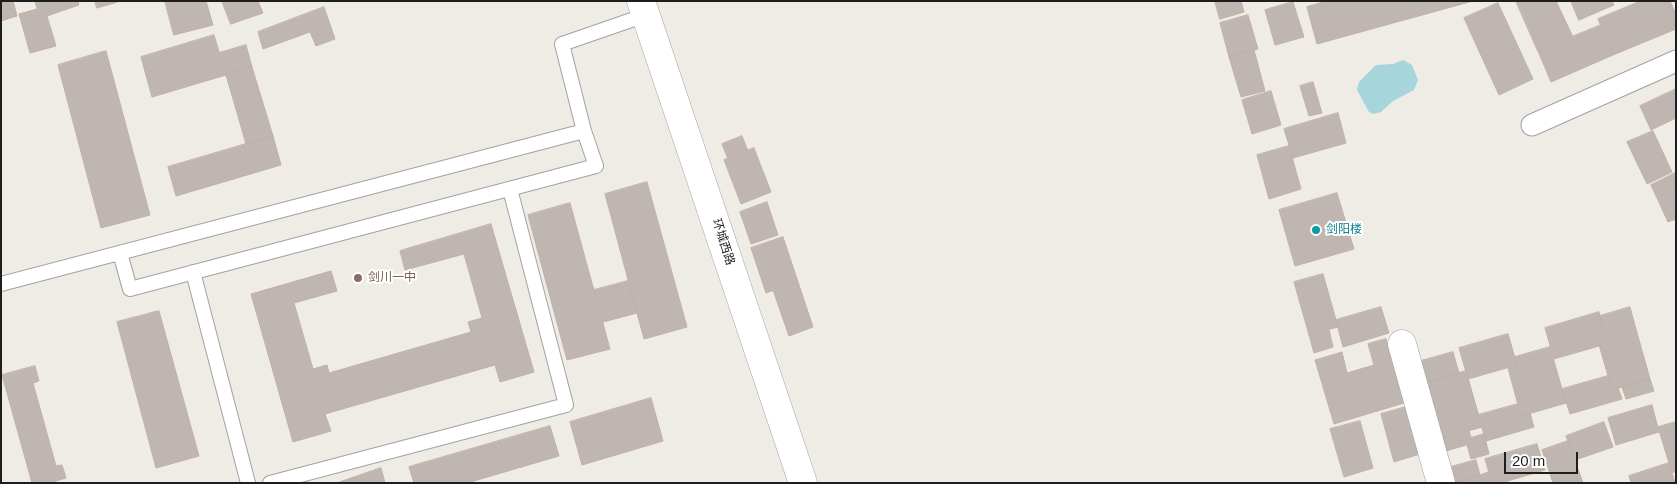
<!DOCTYPE html>
<html>
<head>
<meta charset="utf-8">
<style>
	body { margin:0 }
	#map { position:relative; width:1677px; height:484px; overflow:hidden; background:#efebe5; font-family:Arial,sans-serif }
	canvas { display:block }
	.frame { position:absolute; inset:0; border:2px solid #1e1e1e; pointer-events:none }
	.scale { position:absolute; left:1504px; top:452px; width:74px; height:22px; box-sizing:border-box; border:2px solid #1e1e1e; border-top:0; padding-left:6px; font-size:15px; line-height:18px; white-space:nowrap; color:#1e1e1e; -webkit-text-stroke:4px #fff; paint-order:stroke }
</style>
</head>
<body>
<div id="map">
<canvas width="1677" height="484"></canvas>
<div class="frame"></div>
<div class="scale">20 m</div>
</div>
<script>
const ctx = document.querySelector('canvas').getContext('2d');
ctx.lineJoin = 'round';
function paint(path, color) { ctx.fillStyle = color; ctx.fill(path, 'evenodd'); }
function strokePath(path, color, width, dash) { ctx.strokeStyle = color; ctx.lineWidth = width; ctx.lineCap = dash ? 'butt' : 'round'; ctx.setLineDash(dash || []); ctx.stroke(path); }
function drawText(font, color, halo, rows, align = 'center') {
  ctx.font = font + ' Arial,"Noto Sans SC",sans-serif'; ctx.lineWidth = 4; ctx.setLineDash([]); ctx.textBaseline = 'middle'; ctx.strokeStyle = halo; ctx.fillStyle = color; for (const [text, x, y, turn = 0] of rows) {
    ctx.save(); ctx.translate(x, y); ctx.rotate((+turn || 0) * Math.PI / 180); ctx.textAlign = isNaN(turn) ? turn : align; if (halo) ctx.strokeText(text, 0, 0); ctx.fillText(text, 0, 0); ctx.restore();
  }
}
const water = new Path2D(`
	M1403,60L1412,65L1418,80L1414,90L1393,101L1381,112L1373,114L1369,112L1357,90L1359,82L1376,65L1393,64Z`);
const building = new Path2D(`
	M1,1H13L17,16L1,21Z
	M35,1H78L79,5L47,16L56,46L30,53L19,14L37,9Z
	M95,1H121L97,8Z
	M165,1H206L213,25L174,35Z
	M222,1H258L263,13L231,24Z
	M1215,1H1241L1244,12L1220,19Z
	M1327,1H1473L1317,44L1307,7Z
	M1516,1H1556L1573,37L1538,51Z
	M1571,1H1612L1614,5L1579,20Z
	M1641,1H1670L1676,14V29L1613,55L1598,19Z
	M1293,2L1304,37L1275,45L1265,10Z
	M1498,3L1533,79L1499,95L1464,18Z
	M324,7L335,39L316,46L310,32L263,49L258,32Z
	M1248,15L1258,49L1229,57L1220,23Z
	M1601,25L1613,55L1551,82L1538,51Z
	M214,35L226,75L152,97L141,57Z
	M246,45L252,67L226,75L219,53Z
	M1254,50L1265,91L1241,97L1229,57Z
	M106,51L150,215L101,228L58,65Z
	M252,67L273,136L246,144L226,75Z
	M1313,82L1322,113L1309,116L1300,86Z
	M1676,89V118L1651,130L1640,106Z
	M1271,91L1281,125L1252,134L1242,100Z
	M1338,113L1346,143L1293,158L1284,129Z
	M1653,131L1672,172L1647,184L1627,142Z
	M273,136L281,165L176,196L168,167Z
	M742,136L748,151L728,159L722,144Z
	M1289,146L1301,189L1269,199L1257,155Z
	M754,148L771,192L741,204L724,160Z
	M1675,173L1676,219L1668,222L1651,185Z
	M647,182L687,327L644,339L605,194Z
	M1337,193L1354,249L1295,266L1279,210Z
	M767,202L778,235L751,244L740,212Z
	M570,203L610,349L567,360L528,215Z
	M491,224L534,372L500,382L495,365L325,414L331,431L293,442L251,294L331,271L337,291L294,303L313,369L327,365L329,373L471,332L468,322L482,318L464,254L405,270L400,251Z
	M783,237L798,282L766,293L751,248Z
	M1323,274L1338,327L1309,335L1294,282Z
	M628,281L637,313L603,322L594,290Z
	M798,282L813,327L789,336L773,290Z
	M1381,307L1389,333L1343,347L1336,320Z
	M1630,307L1634,322L1604,331L1600,316Z
	M159,311L199,456L156,468L117,322Z
	M1599,312L1604,331L1596,334L1599,346L1554,359L1545,328Z
	M1634,322L1650,379L1612,390L1596,334Z
	M1329,330L1333,347L1314,353L1309,335Z
	M1508,334L1517,365L1468,379L1459,348Z
	M1386,339L1404,403L1334,424L1315,360L1342,352L1347,373L1374,365L1368,344Z
	M1550,347L1566,403L1521,416L1508,368L1517,365L1515,357Z
	M1453,352L1459,373L1427,382L1421,361Z
	M35,366L39,381L33,383L56,466L62,465L66,478L49,483H32L2,375Z
	M1466,371L1482,427L1443,438L1427,382Z
	M1608,376L1612,390L1618,388L1622,399L1570,414L1562,389Z
	M1650,379L1654,391L1626,399L1622,387Z
	M651,398L663,441L582,465L570,422Z
	M1518,404L1521,416L1530,413L1534,427L1486,441L1478,415Z
	M1652,405L1659,432L1616,445L1608,418Z
	M1406,407L1420,454L1394,462L1381,414Z
	M1360,421L1373,468L1344,477L1330,429Z
	M1604,422L1613,447L1575,460L1566,436Z
	M1676,422V471L1672,473L1658,427Z
	M550,426L559,456L467,483H414L409,467Z
	M1469,431L1473,443L1446,451L1443,438Z
	M1484,434L1489,454L1471,459L1467,445L1473,443L1471,438Z
	M1568,441L1583,483H1553L1542,450Z
	M1537,444L1545,470L1501,483H1492L1485,459Z
	M1476,460L1480,475L1453,483L1443,469Z
	M1669,463L1675,483H1631L1629,476Z
	M381,468L385,483H337Z
	M1489,472L1492,483H1453L1480,475Z`);
const service = new Path2D(`
	M120,253L130,289L596,166L584,131
	M193,272L248,483
	M1,284L584,131L562,44L646,15
	M270,483L566,405L510,189`);
const pedestrian = new Path2D(`
	M1532,125L1676,61`);
const minor = new Path2D(`
	M1402,344L1441,483`);
const tertiary = new Path2D(`
	M641,1L803,483`);
const markers = [
	[1316,230,5,"#0f9aa8"],
	[358,278,5,"#8d6e63"]
];
const cultureNames = [
	["剑阳楼",1326,230]
];
const streetNames = [
	["环城西路",723,242,72]
];
const educationNames = [
	["剑川一中",368,278]
];
paint(water, '#a6d6dc');
paint(building, '#c0b6b1');
strokePath(building, '#c1b0a7', 1);
strokePath(service, '#a2a2a2', 16);
strokePath(pedestrian, '#a2a2a2', 23);
strokePath(minor, '#a2a2a2', 29);
strokePath(tertiary, '#a2a2a2', 29);
strokePath(service, '#fff', 14);
strokePath(pedestrian, '#fff', 21);
strokePath(minor, '#fff', 28);
strokePath(tertiary, '#fff', 28);
for (const [x, y, r, color] of markers) { const dot = new Path2D(); dot.arc(x, y, r, 0, 2 * Math.PI); ctx.fillStyle = color; ctx.fill(dot); strokePath(dot, '#fff', 2); }
drawText('12px', '#0d838f', '#fff', cultureNames, 'left');
drawText('12px', '#1e1e1e', '#fff', streetNames);
drawText('12px', '#785e54', '#fff', educationNames, 'left');
</script>
</body>
</html>
